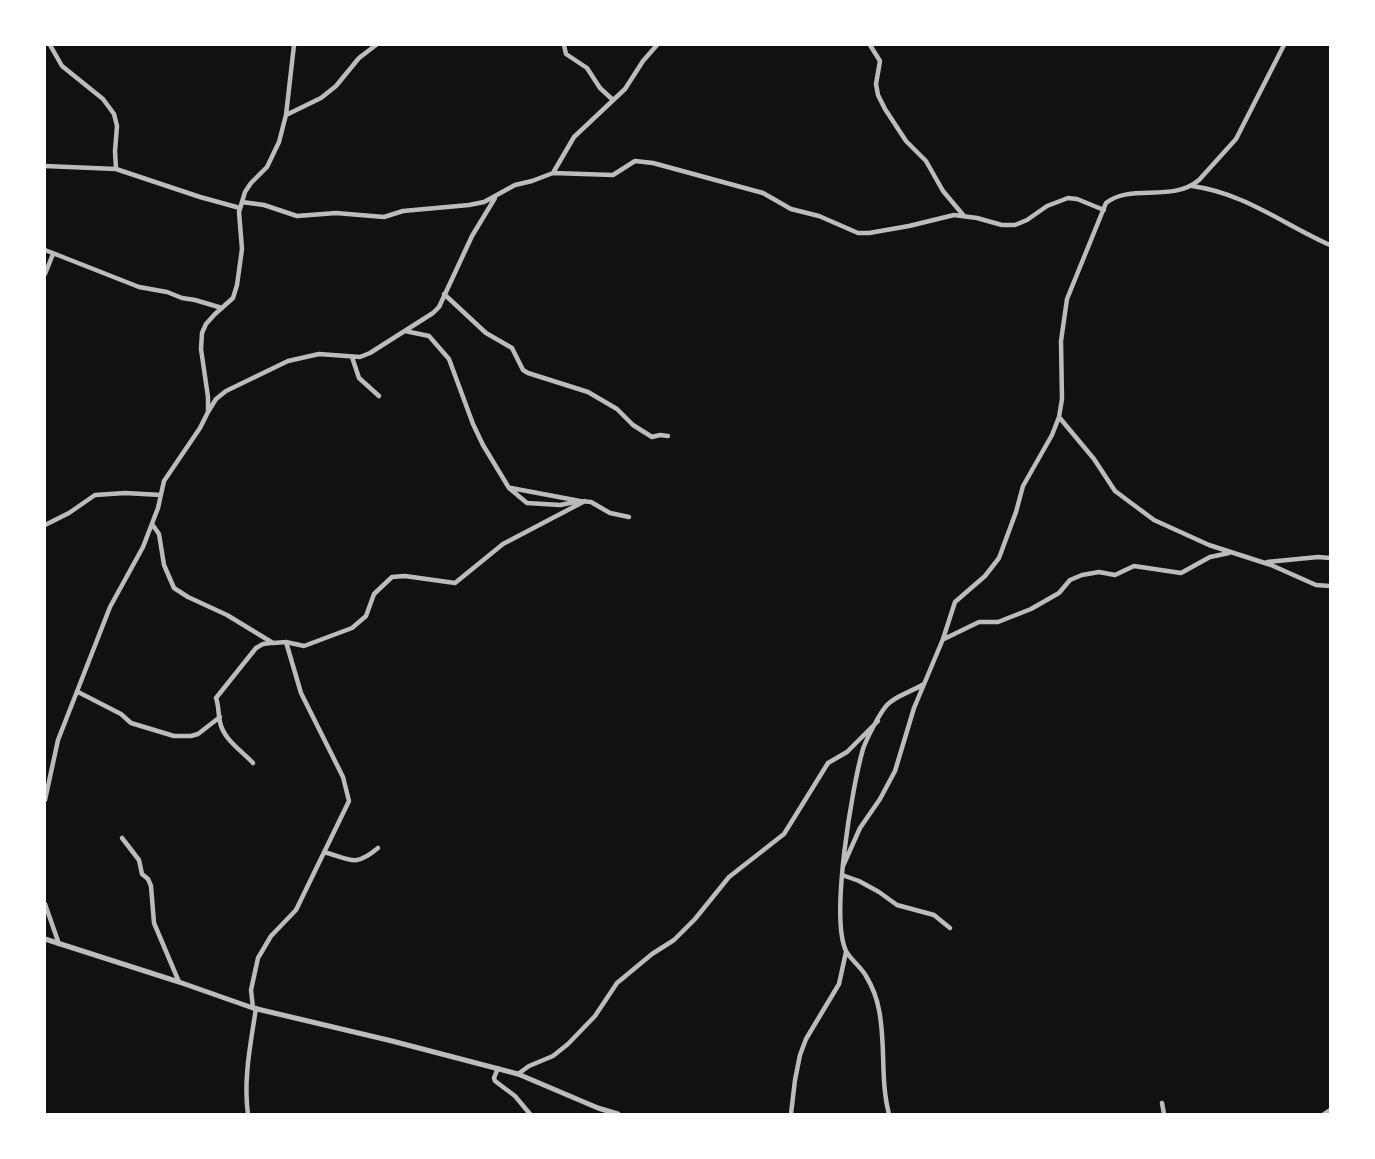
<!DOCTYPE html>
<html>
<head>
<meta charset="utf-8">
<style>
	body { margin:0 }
	#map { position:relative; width:1375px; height:1159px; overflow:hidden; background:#111; font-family:"Nunito Sans",sans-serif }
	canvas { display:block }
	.frame { position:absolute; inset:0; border:46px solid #fff; pointer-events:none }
</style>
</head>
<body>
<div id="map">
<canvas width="1375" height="1159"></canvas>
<div class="frame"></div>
</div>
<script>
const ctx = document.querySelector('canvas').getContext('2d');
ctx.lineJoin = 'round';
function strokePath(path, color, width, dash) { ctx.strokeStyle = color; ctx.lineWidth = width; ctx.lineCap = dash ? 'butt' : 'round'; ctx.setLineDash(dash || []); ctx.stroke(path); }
const minor = new Path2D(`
	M50,45L62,66L103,99L114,114L117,126L115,151L116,169
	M564,45L566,54L587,68L600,88L613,100
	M870,45L880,61L876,84L878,95L885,109L906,141L926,161L943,191L964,216
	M286,115L321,98L336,86L359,58L376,45
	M45,166L116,169L200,197L240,208
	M553,173L613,175L635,161L653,163L763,193L791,209L819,216L858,233H869L909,226L954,215L977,218L1002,225H1015L1027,220L1047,206L1068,198L1077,199L1104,210
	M1192,186C1244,193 1283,224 1330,245
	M242,202L264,205L297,216L336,213L384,217L403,211L469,205L484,202L515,185L532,181L553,173L574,137L625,89L643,61L657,45
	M45,250L139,287L167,292L182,298L195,300L222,308
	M45,274L53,254
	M444,294L486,333L512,348L523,370L528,373L588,392L617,409L633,425L652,437L660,435L668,436
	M405,331L429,336L449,359L473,424L483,445L509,488L527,503L560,505L580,501L591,502L610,513L629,517
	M352,357L359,378L379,396
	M208,412L216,399L226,391L288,361L319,354L360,357L370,353L433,313L439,307L472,236L495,198
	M1059,417L1094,459L1115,491L1154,520L1209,545L1271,565L1316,585L1330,586
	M511,488L580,501
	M152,524L159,534L164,565L174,588L188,597L227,615L273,643L286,642L304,646L352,628L366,616L374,594L392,577L405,576L455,583L503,544L585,501
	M45,525L69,513L95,495L125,493L161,495
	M1267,562L1318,557L1330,558
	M944,639L979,622H998L1031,609L1059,593L1070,580L1082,575L1099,572L1115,575L1134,566L1181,573L1210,557L1229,553
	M78,692L121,714L131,723L174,736H191L198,734L220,717
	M253,763C242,751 223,739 220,722C218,714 219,706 216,698L256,648L263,644L271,643
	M45,800L58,740L110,607L143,547L158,508L164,481L200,428L208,412V397L201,349L202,333L206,324L215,314L233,298L237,285L242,249L239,212L245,192L251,183L267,167L279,142L286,115L294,45
	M122,838L139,860L142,874L148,879L151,886L154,923L179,982
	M324,852C351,859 354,868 378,848
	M843,866L860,828L880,799L895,771L914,708L943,639L955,602L985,576L999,558L1016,512L1023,486L1052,435L1059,417L1062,399L1061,341L1067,299L1106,203C1131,183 1172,203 1199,180L1236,139L1284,45
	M842,875L859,881L879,892L897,905L934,915L950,928
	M45,904L59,944
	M253,1008L251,990L258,958L271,936L296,910L349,801L343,777L301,693L286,642
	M498,1068L494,1078L495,1081L515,1096L530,1114
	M518,1074L529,1066L553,1056L568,1044L595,1016L617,983L652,954L674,940L695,919L729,877L784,834L828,763L847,752L878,721
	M1162,1103L1164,1114
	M248,1114C243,1079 251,1042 256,1008
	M791,1114L795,1080L800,1055L806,1039L839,984L846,952
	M889,1114C880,1080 886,1045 879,1010C877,999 872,986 866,976C861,967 851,960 846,951C830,917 852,787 863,749C867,738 879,714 887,705C895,696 911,692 922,685
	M1324,1114L1330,1110`);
const tertiary = new Path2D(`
	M45,939L179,982L253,1008L392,1041L518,1074L598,1108L618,1114`);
strokePath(minor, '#bcbcbc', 4.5);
strokePath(tertiary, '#bcbcbc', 5);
</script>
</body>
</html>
